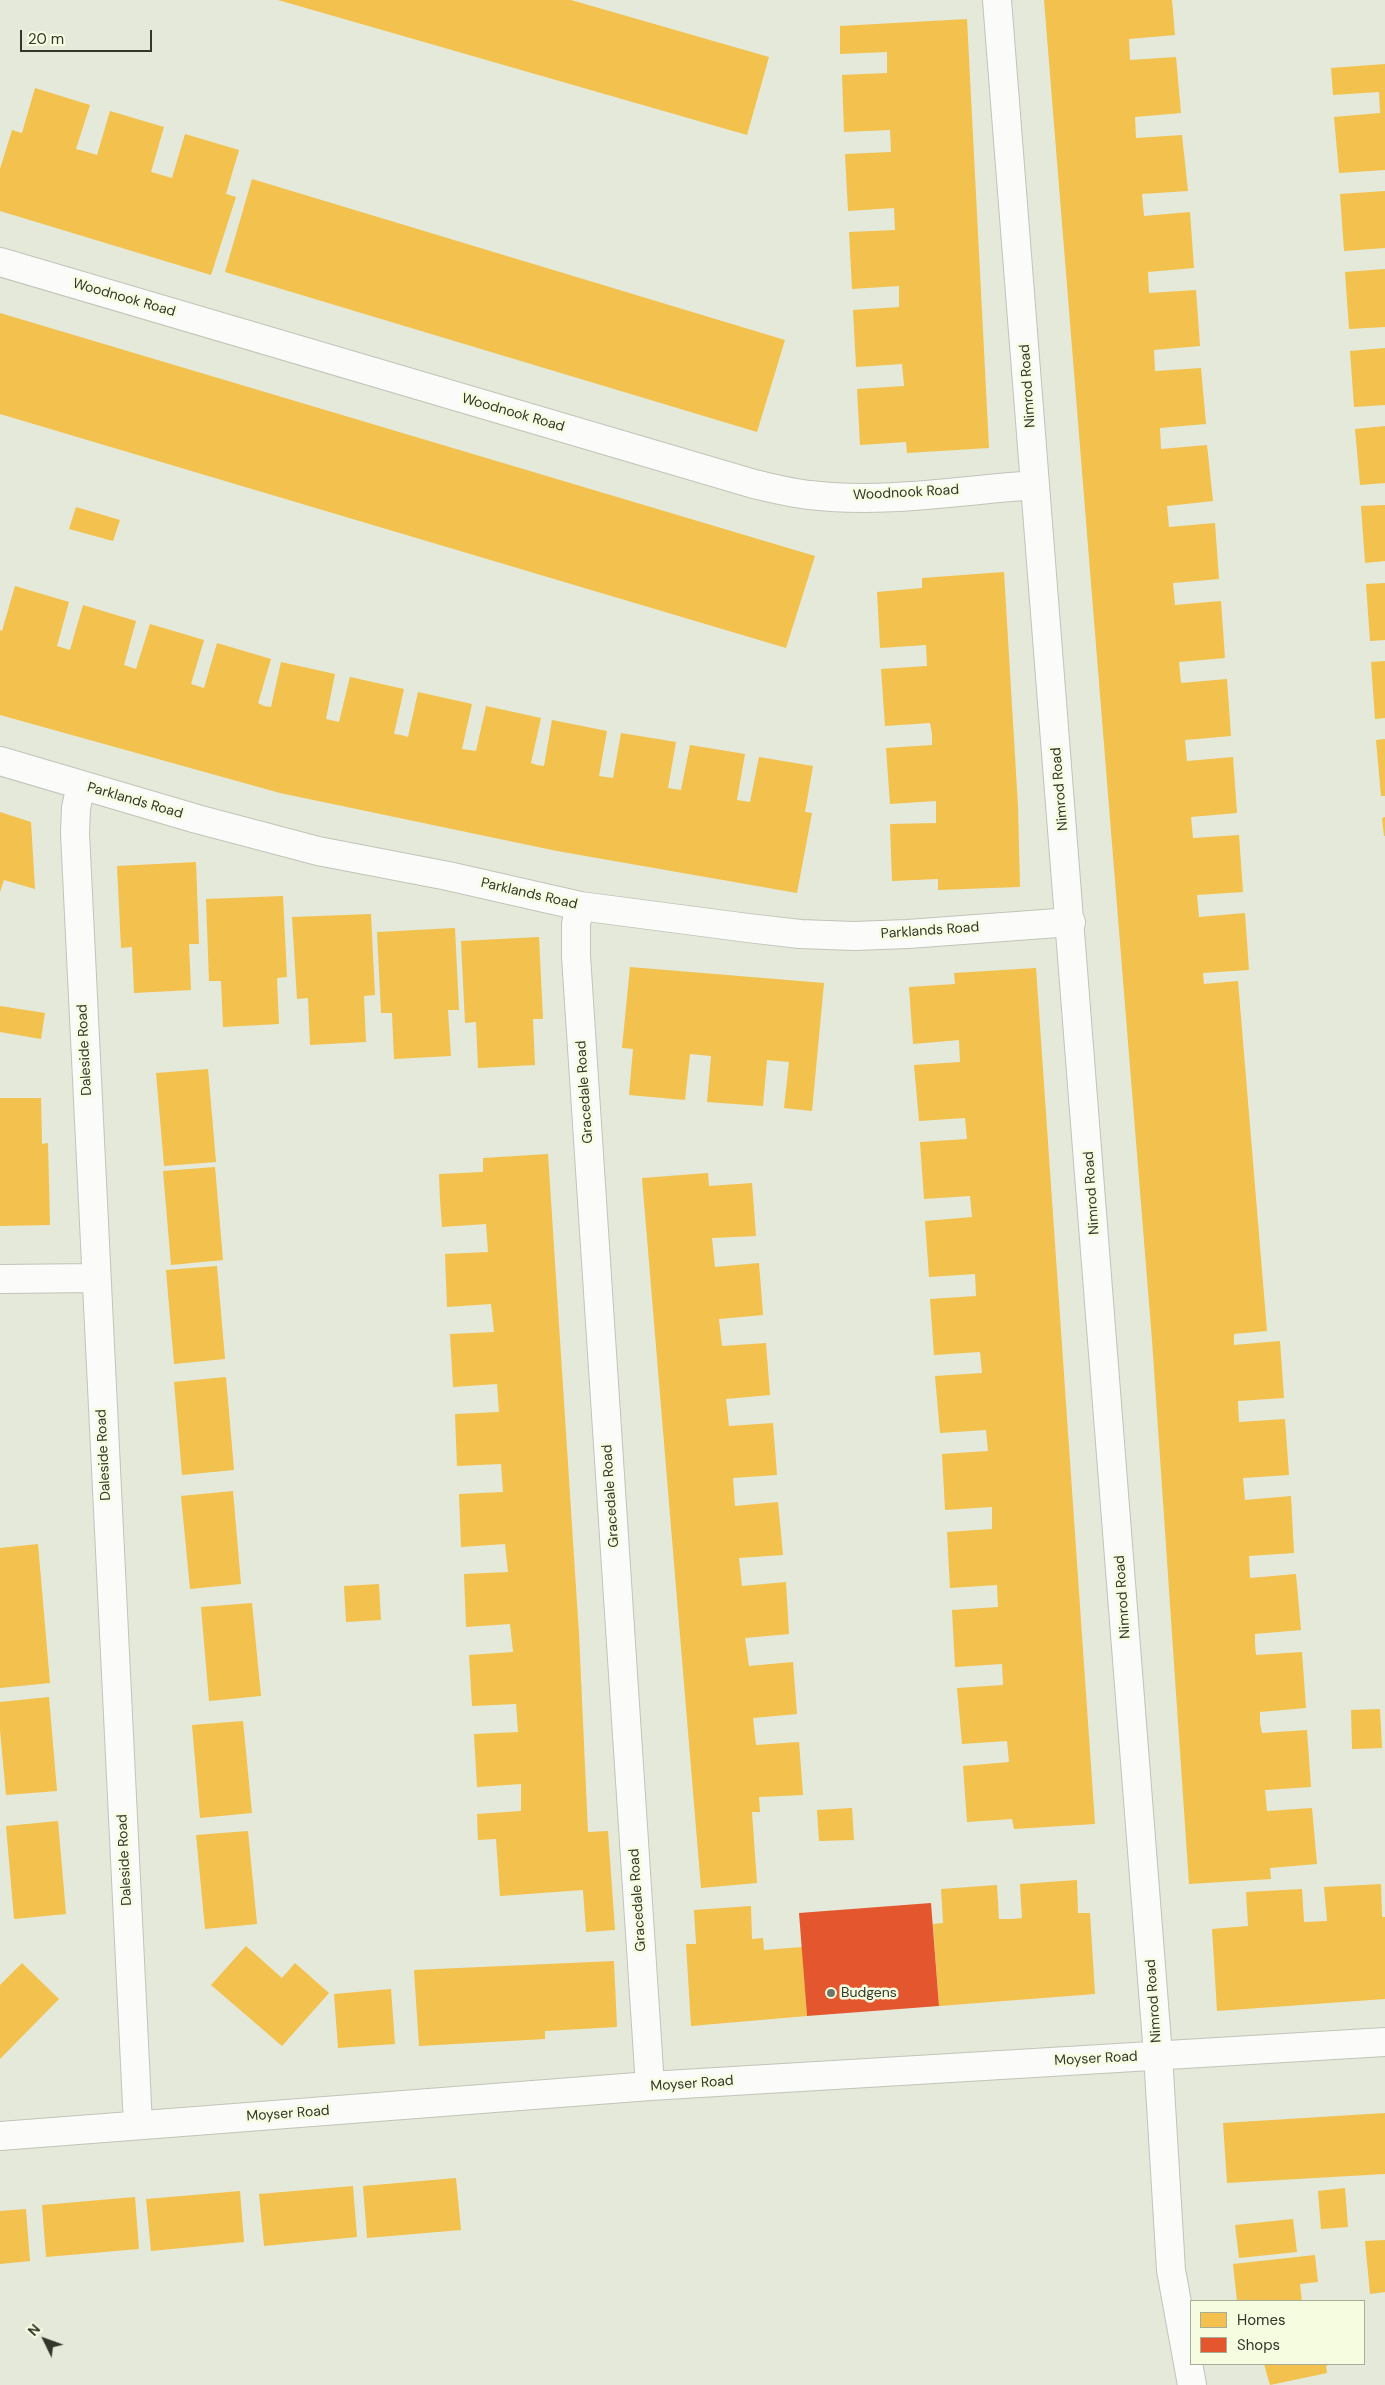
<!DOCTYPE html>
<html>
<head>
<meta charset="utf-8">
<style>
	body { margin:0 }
	#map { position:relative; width:1385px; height:2385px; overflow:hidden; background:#e4e9d9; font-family:"DM Sans",sans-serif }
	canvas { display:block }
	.legend { position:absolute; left:1190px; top:2300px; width:175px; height:65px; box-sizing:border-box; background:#f5fce0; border:1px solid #a7ad98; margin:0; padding:6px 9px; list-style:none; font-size:15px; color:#33362b }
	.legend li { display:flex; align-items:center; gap:10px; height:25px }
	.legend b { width:25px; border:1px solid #a7ad98 }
	.north { position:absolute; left:20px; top:2315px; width:50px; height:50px; -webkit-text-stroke:4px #f5fce0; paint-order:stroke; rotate:312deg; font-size:14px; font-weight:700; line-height:20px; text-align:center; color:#33362b }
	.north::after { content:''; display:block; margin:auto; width:18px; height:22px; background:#33362b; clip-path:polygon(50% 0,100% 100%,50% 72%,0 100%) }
	.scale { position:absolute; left:20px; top:30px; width:132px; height:22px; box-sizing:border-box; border:2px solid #33362b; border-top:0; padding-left:6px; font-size:15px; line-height:18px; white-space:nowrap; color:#33362b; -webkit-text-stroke:4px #f5fce0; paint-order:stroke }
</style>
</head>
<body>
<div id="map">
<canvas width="1385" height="2385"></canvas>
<ul class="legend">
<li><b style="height:14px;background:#f2c14e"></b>Homes</li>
<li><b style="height:14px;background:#e4572e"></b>Shops</li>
</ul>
<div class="north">N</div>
<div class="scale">20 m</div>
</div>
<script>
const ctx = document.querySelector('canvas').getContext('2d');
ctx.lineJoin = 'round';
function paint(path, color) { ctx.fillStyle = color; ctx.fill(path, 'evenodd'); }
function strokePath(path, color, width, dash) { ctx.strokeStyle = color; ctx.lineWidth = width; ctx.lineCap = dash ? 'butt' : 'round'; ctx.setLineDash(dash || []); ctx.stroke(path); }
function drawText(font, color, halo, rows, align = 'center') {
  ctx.font = font + ' "DM Sans",sans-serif'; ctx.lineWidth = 5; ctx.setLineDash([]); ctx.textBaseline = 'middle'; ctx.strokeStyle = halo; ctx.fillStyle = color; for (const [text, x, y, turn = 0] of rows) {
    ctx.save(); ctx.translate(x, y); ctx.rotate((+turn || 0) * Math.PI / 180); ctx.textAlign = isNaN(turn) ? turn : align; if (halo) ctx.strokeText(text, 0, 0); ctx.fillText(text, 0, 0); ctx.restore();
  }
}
const homes = new Path2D(`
	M278,0H571L769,57L747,135Z
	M1044,0H1172L1175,35L1129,39L1130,60L1176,57L1181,113L1135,117L1136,138L1182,135L1188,191L1142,194L1144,216L1190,212L1194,268L1148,272L1149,293L1196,290L1200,346L1154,350L1155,371L1201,368L1206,424L1160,428L1161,449L1207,445L1213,501L1167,506L1169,527L1215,523L1219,579L1173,583L1175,605L1221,601L1225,658L1179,662L1181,683L1227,679L1231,736L1185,740L1187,761L1233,757L1237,813L1191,817L1193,838L1239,835L1243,892L1197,895L1199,917L1245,913L1249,970L1203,973L1204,984L1238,981L1267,1331L1234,1334V1345L1280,1341L1284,1398L1238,1401L1239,1422L1285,1419L1289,1475L1243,1478L1245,1500L1291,1496L1294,1553L1249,1556L1250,1578L1296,1574L1301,1630L1255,1634V1644L1256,1655L1302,1652L1306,1708L1260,1712V1723L1262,1733L1307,1730L1311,1787L1265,1790L1267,1811L1312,1808L1317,1864L1270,1868L1271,1879L1189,1884L1152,1340Z
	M967,19L989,448L907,453L906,442L860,445L857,389L904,386L902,364L856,367L853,310L899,307V286L852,289L849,232L895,230L894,208L848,211L845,154L891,152L890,130L844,132L842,75L887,73V52L840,54V26Z
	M1385,64V170L1339,173L1334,117L1380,113L1379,92L1333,95L1331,68Z
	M35,88L90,105L76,149L87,152L97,155L110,111L164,127L151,172L172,178L185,134L239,150L226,194L236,197L211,275L0,211V169L12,130L22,133Z
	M252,179L785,340L757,432L225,272Z
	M1385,191V248L1344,251L1340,194Z
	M1385,269V327L1349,329L1345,272Z
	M0,313L815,556L786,648L0,414Z
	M1385,348V405L1354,407L1350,351Z
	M1385,426V483L1360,485L1355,429Z
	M1385,505V561L1365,563L1361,506Z
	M76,507L120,520L113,541L69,529Z
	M1004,572L1018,806L1020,887L938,890V879L892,881L890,824L936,823V801L890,804L886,748L932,745V734L930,723L885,726L881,669L927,666L926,645L880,648L877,592L922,588V578Z
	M1385,583V640L1370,641L1366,584Z
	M15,586L69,602L57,646L70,650L83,605L136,621L124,665L136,669L150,624L204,640L191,684L204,688L217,643L271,659L258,703L264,706L271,707L281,662L335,674L326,719L339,722L350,677L404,689L394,734L401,735L408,737L418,692L472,704L462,749L476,751L486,706L541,718L531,763L537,765L544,766L552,720L607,731L599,776L613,778L621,733L676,742L668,788L681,790L690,745L745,754L737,800L750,802L759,757L813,766L805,812L812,813L797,893L557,851L280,793L0,715V630L2,631Z
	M1385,661V718L1375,719L1371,662Z
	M1385,739V796H1381L1376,740Z
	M0,812L31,822L35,889L4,880L0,892Z
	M1385,817V836H1384L1382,818Z
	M196,862L199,944H189L191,990L134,993L132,947L121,948L117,866Z
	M283,896L287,977L277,978L279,1024L223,1027L221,981H209L206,899Z
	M371,914L375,995L364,996L366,1042L310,1045L308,998L297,999L292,917Z
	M455,928L459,1010H448L451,1056L394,1059L392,1013H381L377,932Z
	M539,937L543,1019H533L535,1065L478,1068L476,1022L465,1023L461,941Z
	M630,967L824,983L812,1111L784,1108L789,1062L767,1060L763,1106L707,1102L711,1056L690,1054L685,1100L629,1095L633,1049L622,1048Z
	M1036,968L1095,1824L1014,1829L1012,1819L967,1822L963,1766L1009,1762L1008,1751L1007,1741L962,1744L957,1688L1003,1685L1002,1664L955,1667L952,1610L998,1607L997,1585L950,1588L947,1532L992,1529V1507L945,1510L942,1454L988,1451L986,1430L940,1433L935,1376L982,1373L980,1352L934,1355L930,1299L976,1296L975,1274L929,1277L925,1221L972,1217L970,1196L924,1199L920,1142L967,1139L965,1118L919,1121L914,1065L960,1062L959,1040L913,1044L909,987L955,984L954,973Z
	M0,1006L45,1013L41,1039L0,1032Z
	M208,1069L216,1162L164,1166L156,1073Z
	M0,1098H41L42,1144L48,1143L50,1225L0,1226Z
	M548,1154L579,1634L588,1832L608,1831L615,1930L586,1932L583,1890L500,1896L496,1839L478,1840L477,1814L521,1811V1784L477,1787L474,1734L518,1732L516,1704L472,1706L469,1655L513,1652L510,1624L466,1627L464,1574L508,1572L505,1544L461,1547L459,1494L503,1492L501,1464L457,1466L455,1414L499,1412L497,1384L453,1387L450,1334L494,1332L491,1304L447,1307L445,1254L488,1252L486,1224L442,1227L440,1200L439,1174L483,1172V1158Z
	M215,1167L223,1260L171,1265L163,1171Z
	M708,1173L709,1186L752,1183L756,1236L712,1238L715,1267L759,1263L763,1315L719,1319L722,1346L766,1343L770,1395L726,1399L729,1426L773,1423L777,1475L733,1478L735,1506L778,1502L783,1555L739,1558L742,1586L786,1582L789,1634L745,1638L749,1666L793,1662L797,1714L753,1718L756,1745L799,1742L803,1795L759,1797L760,1812H752L757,1883L701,1888L642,1178Z
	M217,1266L225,1359L174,1364L166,1270Z
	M226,1377L234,1470L182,1475L174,1382Z
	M233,1491L241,1584L190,1589L181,1496Z
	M38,1544L50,1683L0,1688V1548Z
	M379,1584L381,1620L346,1622L344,1586Z
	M252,1603L261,1696L209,1701L201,1607Z
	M49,1697L57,1791L6,1795L0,1730V1702Z
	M1380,1709L1382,1748L1352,1749L1351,1710Z
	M243,1721L252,1813L200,1818L192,1725Z
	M852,1808L854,1840L819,1841L817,1810Z
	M58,1821L66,1914L14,1919L6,1826Z
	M248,1831L257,1924L205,1929L196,1835Z
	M1077,1880L1078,1913H1090L1095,1994L939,2006L933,1924L943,1923L941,1889L997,1885L999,1919H1013L1022,1918L1020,1884Z
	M1381,1884L1382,1917H1385V1999L1217,2011L1212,1929L1248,1926L1246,1892L1302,1889L1304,1922L1327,1921L1324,1887Z
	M751,1906L752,1939L763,1938L764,1950L802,1947L807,2016L691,2026L686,1944H696L694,1910Z
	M246,1946L282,1978L295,1963L329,1993L282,2046L211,1985Z
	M614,1961L617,2027L545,2031V2039L419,2046L414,1970Z
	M22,1963L59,1999L0,2059V1985Z
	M391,1989L395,2044L338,2048L334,1994Z
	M1385,2113V2174L1227,2183L1223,2123Z
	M456,2178L461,2230L367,2238L363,2186Z
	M353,2186L357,2237L264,2246L259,2194Z
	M1345,2188L1348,2227L1321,2229L1318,2191Z
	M240,2191L244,2242L151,2251L146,2199Z
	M135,2197L139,2249L46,2257L42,2205Z
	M26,2209L30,2261L0,2264V2211Z
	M1293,2219L1297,2252L1239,2258L1235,2225Z
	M1385,2240V2292L1370,2294L1365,2241Z
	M1315,2255L1318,2282L1300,2284L1302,2301H1237L1233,2264Z
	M1264,2364H1331L1326,2366L1327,2373L1270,2385Z`);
const shops = new Path2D(`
	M931,1903L939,2006L807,2016L799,1913Z`);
const street = new Path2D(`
	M997,0L1158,2055L1171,2270L1192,2385
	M0,262L754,484C772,488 791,493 810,495C884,504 962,490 1035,485
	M0,761L197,819L318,851L448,876L580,906L748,928L800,934L854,936L908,934L1071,922
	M81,785L76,808L75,833L138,2125
	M580,906L576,924V956L650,2086
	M0,1279L96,1278
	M0,2136L650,2086L1385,2042`);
const markers = [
	[831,1993,5,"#717568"]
];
const streetNames = [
	["Woodnook Road",124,298,16],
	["Nimrod Road",1028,386,-94],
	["Woodnook Road",513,413,16],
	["Woodnook Road",906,493,-3],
	["Nimrod Road",1060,789,-95],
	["Parklands Road",135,801,16],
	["Parklands Road",529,894,13],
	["Parklands Road",930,931,-4],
	["Daleside Road",85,1050,-93],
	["Gracedale Road",585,1092,-94],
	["Nimrod Road",1092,1193,-94],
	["Daleside Road",104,1455,-93],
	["Gracedale Road",611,1496,-94],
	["Nimrod Road",1123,1597,-94],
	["Daleside Road",125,1860,-93],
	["Gracedale Road",638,1900,-94],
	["Nimrod Road",1154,2001,-94],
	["Moyser Road",1096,2059,-3],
	["Moyser Road",692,2084,-4],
	["Moyser Road",288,2114,-4]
];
const poiNames = [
	["Budgens",841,1993]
];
paint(homes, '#f2c14e');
paint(shops, '#e4572e');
strokePath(street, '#c1c4b8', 30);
strokePath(street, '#fbfcf9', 28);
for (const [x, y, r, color] of markers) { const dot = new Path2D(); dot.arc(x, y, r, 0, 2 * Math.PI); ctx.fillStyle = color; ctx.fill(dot); strokePath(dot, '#f5fce0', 2); }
drawText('14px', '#33362b', '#f5fce0', streetNames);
drawText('14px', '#33362b', '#f5fce0', poiNames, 'left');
</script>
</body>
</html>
